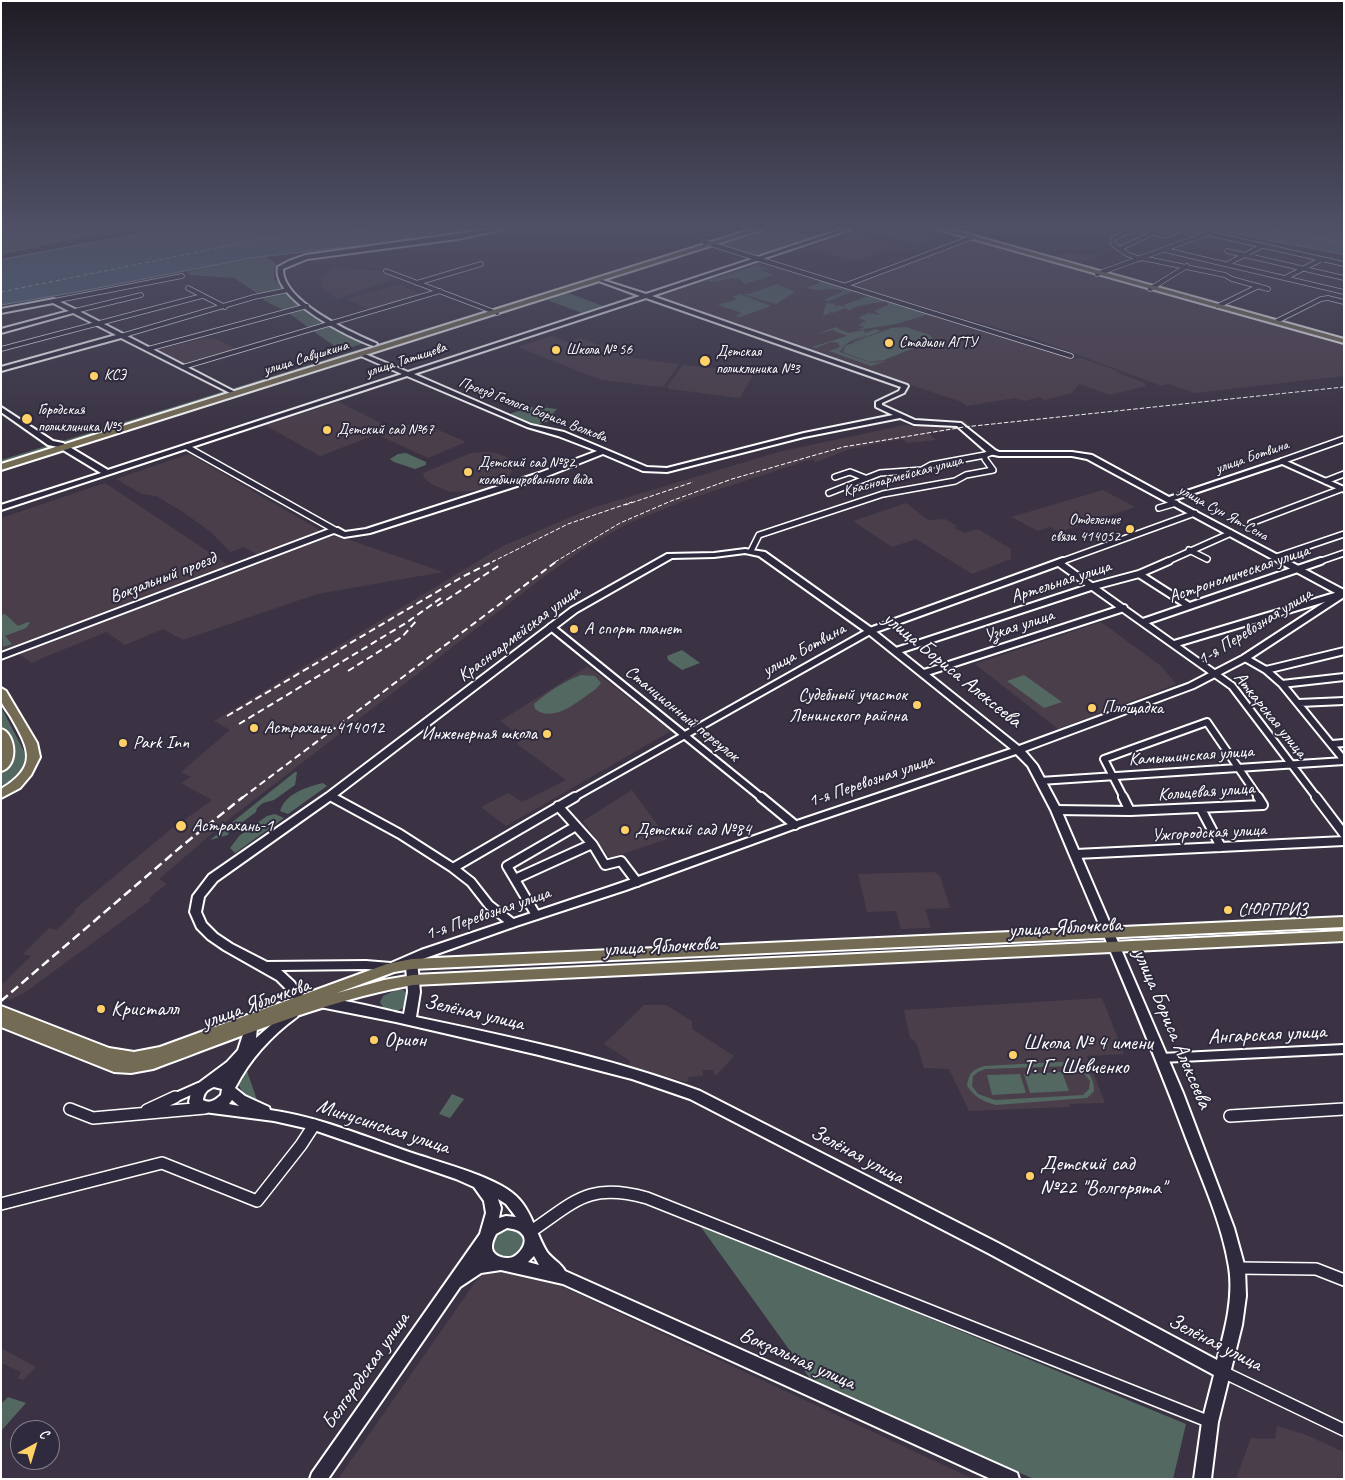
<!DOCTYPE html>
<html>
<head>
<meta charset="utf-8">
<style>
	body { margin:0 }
	#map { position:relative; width:1345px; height:1480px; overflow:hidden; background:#3b3343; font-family:Caveat,sans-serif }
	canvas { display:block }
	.frame { position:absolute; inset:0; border:2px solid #fff; pointer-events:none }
	.north { position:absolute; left:10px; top:1420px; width:50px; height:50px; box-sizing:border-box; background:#2f2a3d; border:1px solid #827f8b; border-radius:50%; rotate:39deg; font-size:14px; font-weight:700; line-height:20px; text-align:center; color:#fff }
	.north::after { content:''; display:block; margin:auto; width:18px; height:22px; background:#ffd166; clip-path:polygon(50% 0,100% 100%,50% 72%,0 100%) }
</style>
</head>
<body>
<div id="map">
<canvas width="1345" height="1480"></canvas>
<div class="frame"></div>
<div class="north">С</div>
</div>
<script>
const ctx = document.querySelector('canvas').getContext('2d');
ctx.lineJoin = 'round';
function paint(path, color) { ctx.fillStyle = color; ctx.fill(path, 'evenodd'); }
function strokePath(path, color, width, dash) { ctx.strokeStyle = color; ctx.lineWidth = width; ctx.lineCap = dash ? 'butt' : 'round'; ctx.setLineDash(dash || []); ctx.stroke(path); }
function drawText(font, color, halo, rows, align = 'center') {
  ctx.font = font + ' Caveat,sans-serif'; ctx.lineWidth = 4; ctx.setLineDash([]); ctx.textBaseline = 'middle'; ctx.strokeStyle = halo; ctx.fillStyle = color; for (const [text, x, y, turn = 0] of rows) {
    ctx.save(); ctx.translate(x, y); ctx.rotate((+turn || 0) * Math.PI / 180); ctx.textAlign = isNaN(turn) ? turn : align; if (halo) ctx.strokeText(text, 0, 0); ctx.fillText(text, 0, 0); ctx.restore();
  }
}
const built = new Path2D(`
	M898,229H902L936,239L918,245L882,235Z
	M848,234L871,239L896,247L861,260H849L809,247Z
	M973,240L1344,345V376L1195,393L1168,384L1162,386L1036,339L850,285Z
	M1065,253H1072L1100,255L1074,265L1047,258Z
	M760,262L1055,350L1072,360L1081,358L1120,372L1118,373L1143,382L1146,386L1110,395L1079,384L1072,393L1045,400L1039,397L1025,401L1015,398L966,406L962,402L893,379L895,378L691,307L697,304L687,306L659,296Z
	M333,268L383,271L401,277L337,299L320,286L323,276Z
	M399,284L422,295L371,310L346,299Z
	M551,336L568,342L581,338L633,358L679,364L664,386L660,387L601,380L518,347Z
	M207,338L219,340L236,349L184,364L158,349Z
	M683,365L719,369L754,374L740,398L670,389L667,387Z
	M339,402L385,425L378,434L320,456L265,425Z
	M964,420L974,428L929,433L936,440L907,443L902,439L850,449L816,462L812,459L683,501L627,524L588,546L546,575L229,819L159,879L167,884L149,898L151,900L27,991L10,1000L1,996V985L31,956L23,954L49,928L57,930L75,912L74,910L177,824L183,821L212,800L181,783L191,777L181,772L230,730L214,721L503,546L592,508L778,452L905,425L913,427Z
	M418,421L466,442L428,458L380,436Z
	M488,452L499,454L508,458L512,472L504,481L488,488L472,491L450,492L433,485L424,478L423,473L471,453Z
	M189,454L306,522L321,531L258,555L244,547L230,552L211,532L183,512L156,496L142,494L116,479Z
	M105,483L230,566L1,653V518Z
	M1103,490L1135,507L1059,532L1050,527L1038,531L1011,517Z
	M906,503L928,520L945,519L957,526L954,528L965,533L978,529L1011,549V559L972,574L916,539L892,547L853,521Z
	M328,536L341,537L443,572L317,594L183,640L163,629L125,645L106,632L31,663L18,653Z
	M1101,622L1161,666L1176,684L1058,729L975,664Z
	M588,666L671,731L506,826L481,807L508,793L522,802L566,780L517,744L523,738L500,721Z
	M632,790L668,839L610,858L583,821Z
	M934,872L940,876L950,908L925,909L931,928L901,929L896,911L867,912L858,874Z
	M1102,998L1124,1054L1087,1056L1105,1103L1070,1104L1069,1107L969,1111L949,1069L924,1068L916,1042L910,1038L904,1010Z
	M644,1005H666L692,1021V1029L734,1056L717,1075H714L713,1070H703V1076L689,1077L687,1082L629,1067L630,1061L604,1044Z
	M483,1271L540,1276L973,1479H338Z
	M1,1348L36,1367L23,1380L18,1378L21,1372L1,1363Z
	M1277,1426L1304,1434L1344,1452V1479H1236L1251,1438L1275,1439Z`);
const green = new Path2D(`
	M1,229H135L98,234L1,255Z
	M773,229H786L813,237L755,256L720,245Z
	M1265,229H1344V243Z
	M704,243L710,244L1,467V460Z
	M265,256L278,265L274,269V279L327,324L364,343L341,351L287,312L265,301L260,295L234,278L190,275L187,272L216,264Z
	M757,265L771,269L759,270V271H765L773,275L745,284L738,278C728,277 713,284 706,281Z
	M820,280L854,291L828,301L824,300L844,291C829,285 821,293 806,288L819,283Z
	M777,284L795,292L776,304L742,294H749Z
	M568,293L603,306L582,313L547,300Z
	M740,294L771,306L740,317L735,316L742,313L718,305L738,299L732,297Z
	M868,296L886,301L858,306L848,311L846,308L832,313L830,310V313L823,316L826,303L835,304L836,307L838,305L845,307L844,305Z
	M887,302L932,315L934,317L926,315L896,324L858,330L864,327L858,325L866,321L858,318L868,313L881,315L874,311L888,305Z
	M835,327L848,333L864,330L865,333L875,329L881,331L853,342H852L868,335C858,338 845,341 840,352L871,363L886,361L871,366L829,351L840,347L838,343L831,342L816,348L812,347L847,336L832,330L816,335Z
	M906,327L930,335L933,340L884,360L870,362L843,352L845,346L891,328Z
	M531,407L536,408L537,410L540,407L557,409L553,413L560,418L533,426L509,416L512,413Z
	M406,453L426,462V465L415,469L394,462L390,459L398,454Z
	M5,614L18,626L28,622L30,623L26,628L5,636L12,644L3,647L1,615Z
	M682,650L700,663L682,670L668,660L667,656Z
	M581,675L595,676L601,683L596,689C579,700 555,724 535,709L534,704C548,692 564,681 581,675Z
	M1024,675L1062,702L1044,708L1007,681Z
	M1,707L26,755L23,768L1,790V772C19,759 7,744 2,728C0,721 1,714 1,707Z
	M295,772H297L295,785L274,800L263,803L257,808L256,812L229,832L228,835L210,840Z
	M323,783L327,786L288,814L280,811C286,793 307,787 323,783Z
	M275,814L284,818L235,853L230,848L239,836L267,816Z
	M396,990H403L409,994L408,1005C399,1012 385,1015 380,1002L383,996Z
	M1058,1062C1078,1062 1094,1069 1094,1091L1087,1098L996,1105C983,1102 975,1097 967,1086C969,1073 972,1070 984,1066ZM1070,1066L1082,1071L1090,1081L1089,1089L1083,1095L995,1100L978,1094L972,1086L973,1076L978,1072L985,1069Z
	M247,1071L257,1100C247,1097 241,1093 238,1082L244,1072Z
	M1062,1072L1069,1091L1030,1093L1024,1074Z
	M1020,1074L1026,1093L992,1095L987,1075Z
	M452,1094L464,1099L450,1118L439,1114Z
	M698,1223L1186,1424L1173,1479H1034L814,1384Z
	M506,1227C550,1230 506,1281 490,1245L497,1231Z
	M8,1397L26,1403L1,1431V1404Z`);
const water = new Path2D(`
	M165,229H478L417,239L250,258L83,291L1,305V260Z
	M1210,229H1265L1344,243V254Z`);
const ferry = new Path2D(`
	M1,292L257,240L383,229`);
const streetFar4 = new Path2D(`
	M1134,229L1113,239V244L1127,254L1140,259
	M1138,229L1165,236L1182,229
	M1189,229L1344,264
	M704,242L1071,356
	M1119,249L1153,233
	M1165,250L1344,292
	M1227,251L1344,278
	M1142,258L1225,275L1232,279L1268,289
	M1227,264L1262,246
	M386,271L497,313
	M1097,274L1206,234
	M1285,278L1322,259
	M417,283L481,264
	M846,285L973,237
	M188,288L225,307
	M1150,289L1187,266
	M54,301L182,276
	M1218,306L1259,286
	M75,311L141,295
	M1277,321L1321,299L1328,298L1344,302
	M121,336L254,297L288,290
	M1,349L202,296
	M148,349L307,306
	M183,367L440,291`);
const streetFar3 = new Path2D(`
	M187,447L335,530
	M1282,461L1344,439
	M835,477L850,472L865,478
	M1326,481L1344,474
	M829,493L880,473L922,470L931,465L985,455
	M1159,508L1176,503
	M1251,523L1341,489
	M1189,550L1207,559
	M751,551L759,535L883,494L955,481L966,475L993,470L985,459V455L992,452
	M1276,557L1344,534
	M1060,562L1195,513
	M1166,562L1231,533
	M1318,562L1344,553`);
const streetFar2 = new Path2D(`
	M1059,563L1232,686L1317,798
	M1139,574L1189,606
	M1143,622L1321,561
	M551,627L762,798
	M1174,644L1338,595
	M896,651L1094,586L1139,574L1169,561
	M1245,658L1266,670L1282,684L1344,760
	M1266,670L1344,651
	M924,673L1124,608
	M1282,684L1344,677
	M1299,703L1344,701
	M1332,744L1344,743
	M1040,781L1344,761
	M330,796L334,798
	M573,798L870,631L1063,561
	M1124,798L1104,759L1207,722L1259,798`);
const streetFar1 = new Path2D(`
	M332,797L400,834L453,868L471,882L489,905L512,923
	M761,797L795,825
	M1123,797L1130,811L1263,805L1258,797
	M1316,797L1344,834
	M558,806L593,845L605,865L621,861L637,882
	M1201,809L1221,847
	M1056,810L1130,811
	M1076,854L1344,841
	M453,868L575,797
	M515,879L592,844
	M536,915L507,866L576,826
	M1161,1058L1344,1049
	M172,1099L199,1087`);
const street = new Path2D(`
	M70,1109L93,1118L205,1108
	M147,1110L175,1097
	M1230,1116L1344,1109
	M1,1204L162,1163L257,1201L301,1145L314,1125
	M530,1232C576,1201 588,1182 647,1198L1210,1422
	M1238,1268L1316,1269L1344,1280
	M1223,1372L1344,1430`);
const secondary = new Path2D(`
	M492,229H505L457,239L307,259L283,269C282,301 350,332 376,343L377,344L374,346C349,338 271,298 278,267L289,261L306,255Z
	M843,229H851L652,296L907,385L908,386L904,393L882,403V405L915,420L961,423L995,450L999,452H1072L1092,455L1169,497L1282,459L1344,487V492L1282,464L1174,500L1344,590V597L1248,660L1194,688L1025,751L1037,765L1061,810L1183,1093L1234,1228L1245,1268L1246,1296L1242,1325L1218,1422L1211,1479H1194L1202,1422L1214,1375L988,1253L690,1099L632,1079L539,1055L396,1022L315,1006L313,1003L315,1000C332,995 384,1010 404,1014L408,992L406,966L392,971L366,969L281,970L294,982L306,1000L304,1003L300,1005L296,1003L286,989L277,980L224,950L208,939L197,928L190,912L193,896L209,875L326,794L571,608L667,554L714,553L745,549L765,552L873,629L1019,746L1188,684L1242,656L1337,594L1087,459L1072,456H999L989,454L957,426L914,424L900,418L804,437L667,472L643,471L603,454L545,477L370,533L344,537L334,533L1,659V653L332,528H338L345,532L366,529L539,473L597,451L558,436L527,427L407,376L1,510V505L101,473L58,447L48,445L1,412V407L53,441L63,443L108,470L402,374L361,356V354H365L408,372L640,296L599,281V279L646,294ZM646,298L901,387L899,391L876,402V407L893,415L804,433L667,468L647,467L564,432L531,425L414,374ZM745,553L759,556L867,633L1011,749L791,823L618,884L421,950L391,963L366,961L267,962L232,944L217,934L206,923L201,912L204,897L217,881L334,798L577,612L672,558L714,557ZM1016,754L1028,766L1051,810C1096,919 1145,1027 1186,1138C1202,1180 1222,1223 1229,1267C1234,1298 1225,1330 1217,1360L998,1243L700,1091C608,1057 511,1037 416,1017L420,992L417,961L516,926L626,890L799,827Z
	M54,299L77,310L239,394L234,395L121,338L1,371V367L116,335L73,313L1,333V329L69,311L53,303L1,313V309Z
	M293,1009L297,1011L299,1014L297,1017C271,1036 250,1059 235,1088L245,1096L269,1107L270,1110C320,1117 368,1138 415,1154C442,1163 496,1177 516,1196C532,1211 536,1234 547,1252C552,1259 561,1263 565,1271L1017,1473L1019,1479H991L563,1284L501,1270L481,1273L460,1287L328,1479H310L312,1473L480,1234L486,1213L484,1201L474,1187L456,1179L314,1130L274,1121L204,1112L191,1106L189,1102L192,1088L227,1062L238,1050L246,1025L251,1023L256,1025L257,1028L256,1038L279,1018ZM214,1087L222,1089L221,1095C215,1100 210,1104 203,1100C204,1092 207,1090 214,1087ZM232,1100L239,1106L229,1104ZM498,1199L506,1204L516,1217L506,1216L499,1218L501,1208ZM507,1228C512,1229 518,1229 522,1234C529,1241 521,1253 513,1257C505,1260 491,1256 492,1246C492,1242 494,1238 496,1234ZM534,1256L539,1265L528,1262Z`);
const primary = new Path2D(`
	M1,688L6,691L37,743L40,757L31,775L20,788L1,798V789C39,766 29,749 11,717C8,712 2,705 1,700C1,696 1,692 1,688Z
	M1,729C16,733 19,767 1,771Z
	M1344,917V927L412,969L394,972L337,993L384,980L413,975L1344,931V941L413,985C323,1001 238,1038 153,1069L131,1073L114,1072L1,1027V1006L109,1048L134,1052L160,1047L387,964L412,959Z`);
const highway = new Path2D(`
	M753,229H764L1,470V464Z
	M937,229H949L1344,339V343Z`);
const railFar2 = new Path2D(`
	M625,505L693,482
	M492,562L568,524L632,502
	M555,562L620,523L671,501L732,479L843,447L964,427L1344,387`);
const railFar1 = new Path2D(`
	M437,606L500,565
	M348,671L402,637L417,620
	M227,716L462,577L494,561
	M239,724L406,623L441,598
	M242,798L557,561`);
const rail = new Path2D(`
	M1,1001L183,845L243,797`);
const markers = [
	[889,343,5,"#ffd166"],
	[556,350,5,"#ffd166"],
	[705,361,6,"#ffd166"],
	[94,376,5,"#ffd166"],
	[27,419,6,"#ffd166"],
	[327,430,5,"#ffd166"],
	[468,472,5,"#ffd166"],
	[1130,529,5,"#ffd166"],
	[574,629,5,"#ffd166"],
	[917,705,5,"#ffd166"],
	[1092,708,5,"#ffd166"],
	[254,728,5,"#ffd166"],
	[547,734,5,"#ffd166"],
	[123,743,5,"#ffd166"],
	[181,826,6,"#ffd166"],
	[625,830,5,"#ffd166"],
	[1228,910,5,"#ffd166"],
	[101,1009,5,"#ffd166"],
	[374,1040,5,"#ffd166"],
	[1013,1055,5,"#ffd166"],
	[1030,1176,5,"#ffd166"]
];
const farPoinames = [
	["Стадион АГТУ",899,343],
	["Школа № 56",566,350],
	["Детская",716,352],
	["поликлиника №3",716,369],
	["КСЭ",104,376],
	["Городская",38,410],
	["поликлиника №5",38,427],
	["Детский сад №67",337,430],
	["Детский сад №82,",478,463],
	["комбинированного вида",478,480],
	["Отделение",1120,520,"right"],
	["связи 414052",1120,537,"right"]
];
const farStreetnames = [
	["улица Савушкина",306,358,-17],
	["улица Татищева",406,360,-18],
	["Проезд Геолога Бориса Волкова",533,410,21],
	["улица Ботвина",1252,457,-19],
	["Красноармейская улица",903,476,-15],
	["улица Сун Ят-Сена",1223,513,29]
];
const streetNames = [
	["Астрономическая улица",1239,574,-19],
	["Вокзальный проезд",163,578,-21],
	["Артельная улица",1061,582,-18],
	["Узкая улица",1019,626,-18],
	["1-я Перевозная улица",1255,627,-32],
	["Красноармейская улица",519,634,-37],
	["улица Ботвина",804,650,-29],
	["Станционный переулок",682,714,39],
	["Аткарская улица",1270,715,51],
	["Камышинская улица",1191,756,-4],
	["1-я Перевозная улица",871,781,-19],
	["Кольцевая улица",1206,792,-4],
	["Ужгородская улица",1209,833,-3],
	["1-я Перевозная улица",488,914,-19]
];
const poiNames = [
	["А спорт планет",584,629],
	["Судебный участок",907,695,"right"],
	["Ленинского района",907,716,"right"],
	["Площадка",1102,708],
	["Астрахань 414012",264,728],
	["Инженерная школа",537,734,"right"],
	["Park Inn",133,743],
	["Астрахань-1",192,826],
	["Детский сад №84",635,830],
	["СЮРПРИЗ",1238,910]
];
const nearStreetnames = [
	["улица Бориса Алексеева",952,670,39],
	["улица Яблочкова",1065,928,-3],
	["улица Яблочкова",660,947,-3],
	["улица Яблочкова",256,1004,-20],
	["Зелёная улица",474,1013,13],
	["улица Бориса Алексеева",1172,1029,67],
	["Ангарская улица",1267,1035,-3],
	["Минусинская улица",383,1127,18],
	["Зелёная улица",857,1155,28],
	["Зелёная улица",1215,1343,27],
	["Вокзальная улица",797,1359,24],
	["Белгородская улица",366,1371,-55]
];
const nearPoinames = [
	["Кристалл",111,1009],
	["Орион",384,1040],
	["Школа № 4 имени",1023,1043],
	["Т. Г. Шевченко",1023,1067],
	["Детский сад",1040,1164],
	["№22 \"Волгорята\"",1040,1188]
];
paint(built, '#4a3e4a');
paint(green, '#546862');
paint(water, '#4b6376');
strokePath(water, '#93a1ad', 1);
strokePath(ferry, '#aeb9c1', 1, [4, 3]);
strokePath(streetFar4, '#fff', 5.5);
strokePath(streetFar3, '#fff', 8);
strokePath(streetFar2, '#fff', 10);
strokePath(streetFar1, '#fff', 12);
strokePath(street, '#fff', 14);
strokePath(secondary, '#fff', 4);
strokePath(primary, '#fff', 4);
strokePath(highway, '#fff', 4);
strokePath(streetFar4, '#2f2a3d', 4);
strokePath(streetFar3, '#2f2a3d', 5);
strokePath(streetFar2, '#2f2a3d', 6);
strokePath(streetFar1, '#2f2a3d', 8);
strokePath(street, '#2f2a3d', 11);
paint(secondary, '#2f2a3d');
paint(primary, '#746b55');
paint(highway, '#746b55');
strokePath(railFar2, '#fff', 1, [4.5, 2]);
strokePath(railFar1, '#fff', 2, [7, 4]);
strokePath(rail, '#fff', 2.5, [9, 4.5]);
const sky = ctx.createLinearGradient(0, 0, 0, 437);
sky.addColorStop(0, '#201c25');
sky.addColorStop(0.52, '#4f5066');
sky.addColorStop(1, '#4f506600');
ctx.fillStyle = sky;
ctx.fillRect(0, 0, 1345, 437);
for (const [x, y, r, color] of markers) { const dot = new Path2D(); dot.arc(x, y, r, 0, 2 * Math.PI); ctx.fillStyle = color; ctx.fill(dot); strokePath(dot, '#2f2a3d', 2); }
drawText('15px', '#fff', '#2f2a3d', farPoinames, 'left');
drawText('15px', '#fff', '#2f2a3d', farStreetnames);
drawText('18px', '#fff', '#2f2a3d', streetNames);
drawText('18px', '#fff', '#2f2a3d', poiNames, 'left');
drawText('21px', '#fff', '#2f2a3d', nearStreetnames);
drawText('21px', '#fff', '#2f2a3d', nearPoinames, 'left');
</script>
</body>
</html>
